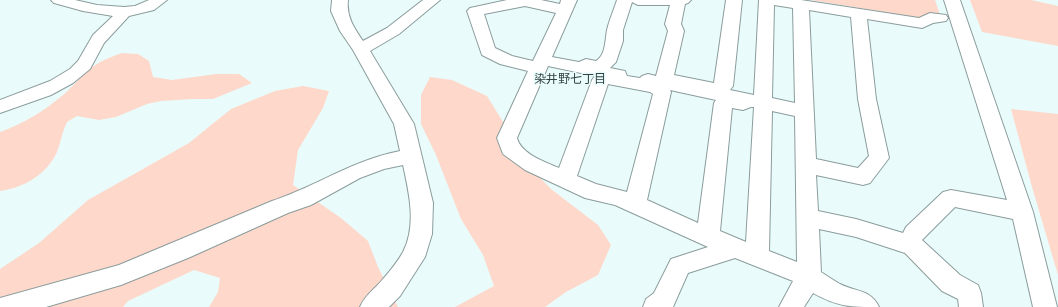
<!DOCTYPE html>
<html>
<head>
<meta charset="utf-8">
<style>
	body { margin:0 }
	canvas { display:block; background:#e9fcfb }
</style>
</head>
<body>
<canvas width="1058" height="307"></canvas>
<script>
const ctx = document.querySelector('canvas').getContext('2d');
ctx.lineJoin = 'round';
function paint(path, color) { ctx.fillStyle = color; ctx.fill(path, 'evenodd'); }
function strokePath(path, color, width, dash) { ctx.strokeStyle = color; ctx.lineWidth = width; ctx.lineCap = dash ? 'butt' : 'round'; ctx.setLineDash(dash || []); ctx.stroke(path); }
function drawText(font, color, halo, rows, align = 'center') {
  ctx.font = font + ' "Titillium Web","Noto Sans JP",sans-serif'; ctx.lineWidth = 3; ctx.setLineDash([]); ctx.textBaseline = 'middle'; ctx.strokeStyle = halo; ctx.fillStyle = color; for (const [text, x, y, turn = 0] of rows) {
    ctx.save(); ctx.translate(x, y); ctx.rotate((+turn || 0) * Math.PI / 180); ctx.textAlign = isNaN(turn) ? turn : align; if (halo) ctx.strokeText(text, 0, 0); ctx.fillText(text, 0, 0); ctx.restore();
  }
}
const green = new Path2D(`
	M811,0H935L940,15L921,18Z
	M970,0H1031L1058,6V46L982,32Z
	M122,53L138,54L149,61L153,77L172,80L216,74H239L252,83L213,99H193L161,101L147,104L116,117L99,120L77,116L67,122C62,132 61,142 57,152C47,174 24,188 0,191V132C23,124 44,111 63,95C75,85 83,72 97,64C105,59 114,56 122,53Z
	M430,77L452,80L487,96L510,133L519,156L551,189L598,225L611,245L598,275L566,292L545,307H455L494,286L483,255L461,219L436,155L421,124V95Z
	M303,86L329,91L323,108L298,150L293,185L341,218L368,241L378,267L398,307H209L218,292L220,278L194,270L128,301L123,307H0V269L39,243L88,200L189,143L231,109L275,91Z
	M1011,109L1058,114V275L1032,187Z`);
const minor = new Path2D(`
	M51,0H75L97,5L124,7L135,6L149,0H167L154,10L129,16L104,43L90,69L73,83L51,95L0,113V100L50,81L70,69L78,61L93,35L113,16L83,11L54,3Z
	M332,0H348C346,16 354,28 363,41L387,28L423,0H440L399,34L370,51L414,124L433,203L432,234L425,257L400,296L389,307H360C365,295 375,289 383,279C390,271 398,261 403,252C417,225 409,193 403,165L384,169L360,178L311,205L288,213L188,258L121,285L46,307H0V298L119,265L272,201C317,186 353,160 400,151L394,124L353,50L340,31L331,11Z
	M507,0H541L560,4L561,0H577L552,57L579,62L586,59L596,61C606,55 605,40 607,30C609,20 614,10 617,0H691L688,3L685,4L681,24L684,31L674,75L714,83L726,0H742L733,86L730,90L754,95L759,0H801L919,18L930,13L946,15L948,18L946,21L933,23L922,28L867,19L876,99L889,158L870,183L863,185L816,175L818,211L856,219L903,233L906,227L943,192L951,190L1007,200L944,0H960L1033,212L1057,307H1033L1013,219L955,207L922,240L960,275L978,285L981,293L983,307H959L958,299L942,291L905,253L856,237L819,229L821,272C827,276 833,280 840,284C855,292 871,289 879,307C850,307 838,307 813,293L804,307H779L793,281L735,258L688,273L673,307H643L646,299L654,293L671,259L708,247L615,205L585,198L525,170L503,154L497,138L528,71L500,64L482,55L467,11L470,8ZM632,2L638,5H670L665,24L668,31L656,76L648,74L642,76L640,78L627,76L625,71L610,68L616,62L623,41V30ZM774,5L793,8L795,103L772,98ZM525,6L556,13L533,61L512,56L495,48L484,14ZM809,10L851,17L858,99L869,156L858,168L816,159ZM548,66L595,76L592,80L559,168C545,162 521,154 517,138ZM608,84L650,92L653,94L627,192L596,184L577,176ZM670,90L716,100L714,103L698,223L647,200L671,92ZM751,107H754L746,242L720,231L732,108L743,110ZM772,111L795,116L797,262L769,251Z`);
const neighbourhoodNames = [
	["染井野七丁目",570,80]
];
paint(green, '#fed8ca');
strokePath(minor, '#8b9c9c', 2);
paint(minor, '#fff');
drawText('12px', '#324141', '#e9fcfb', neighbourhoodNames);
</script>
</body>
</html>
